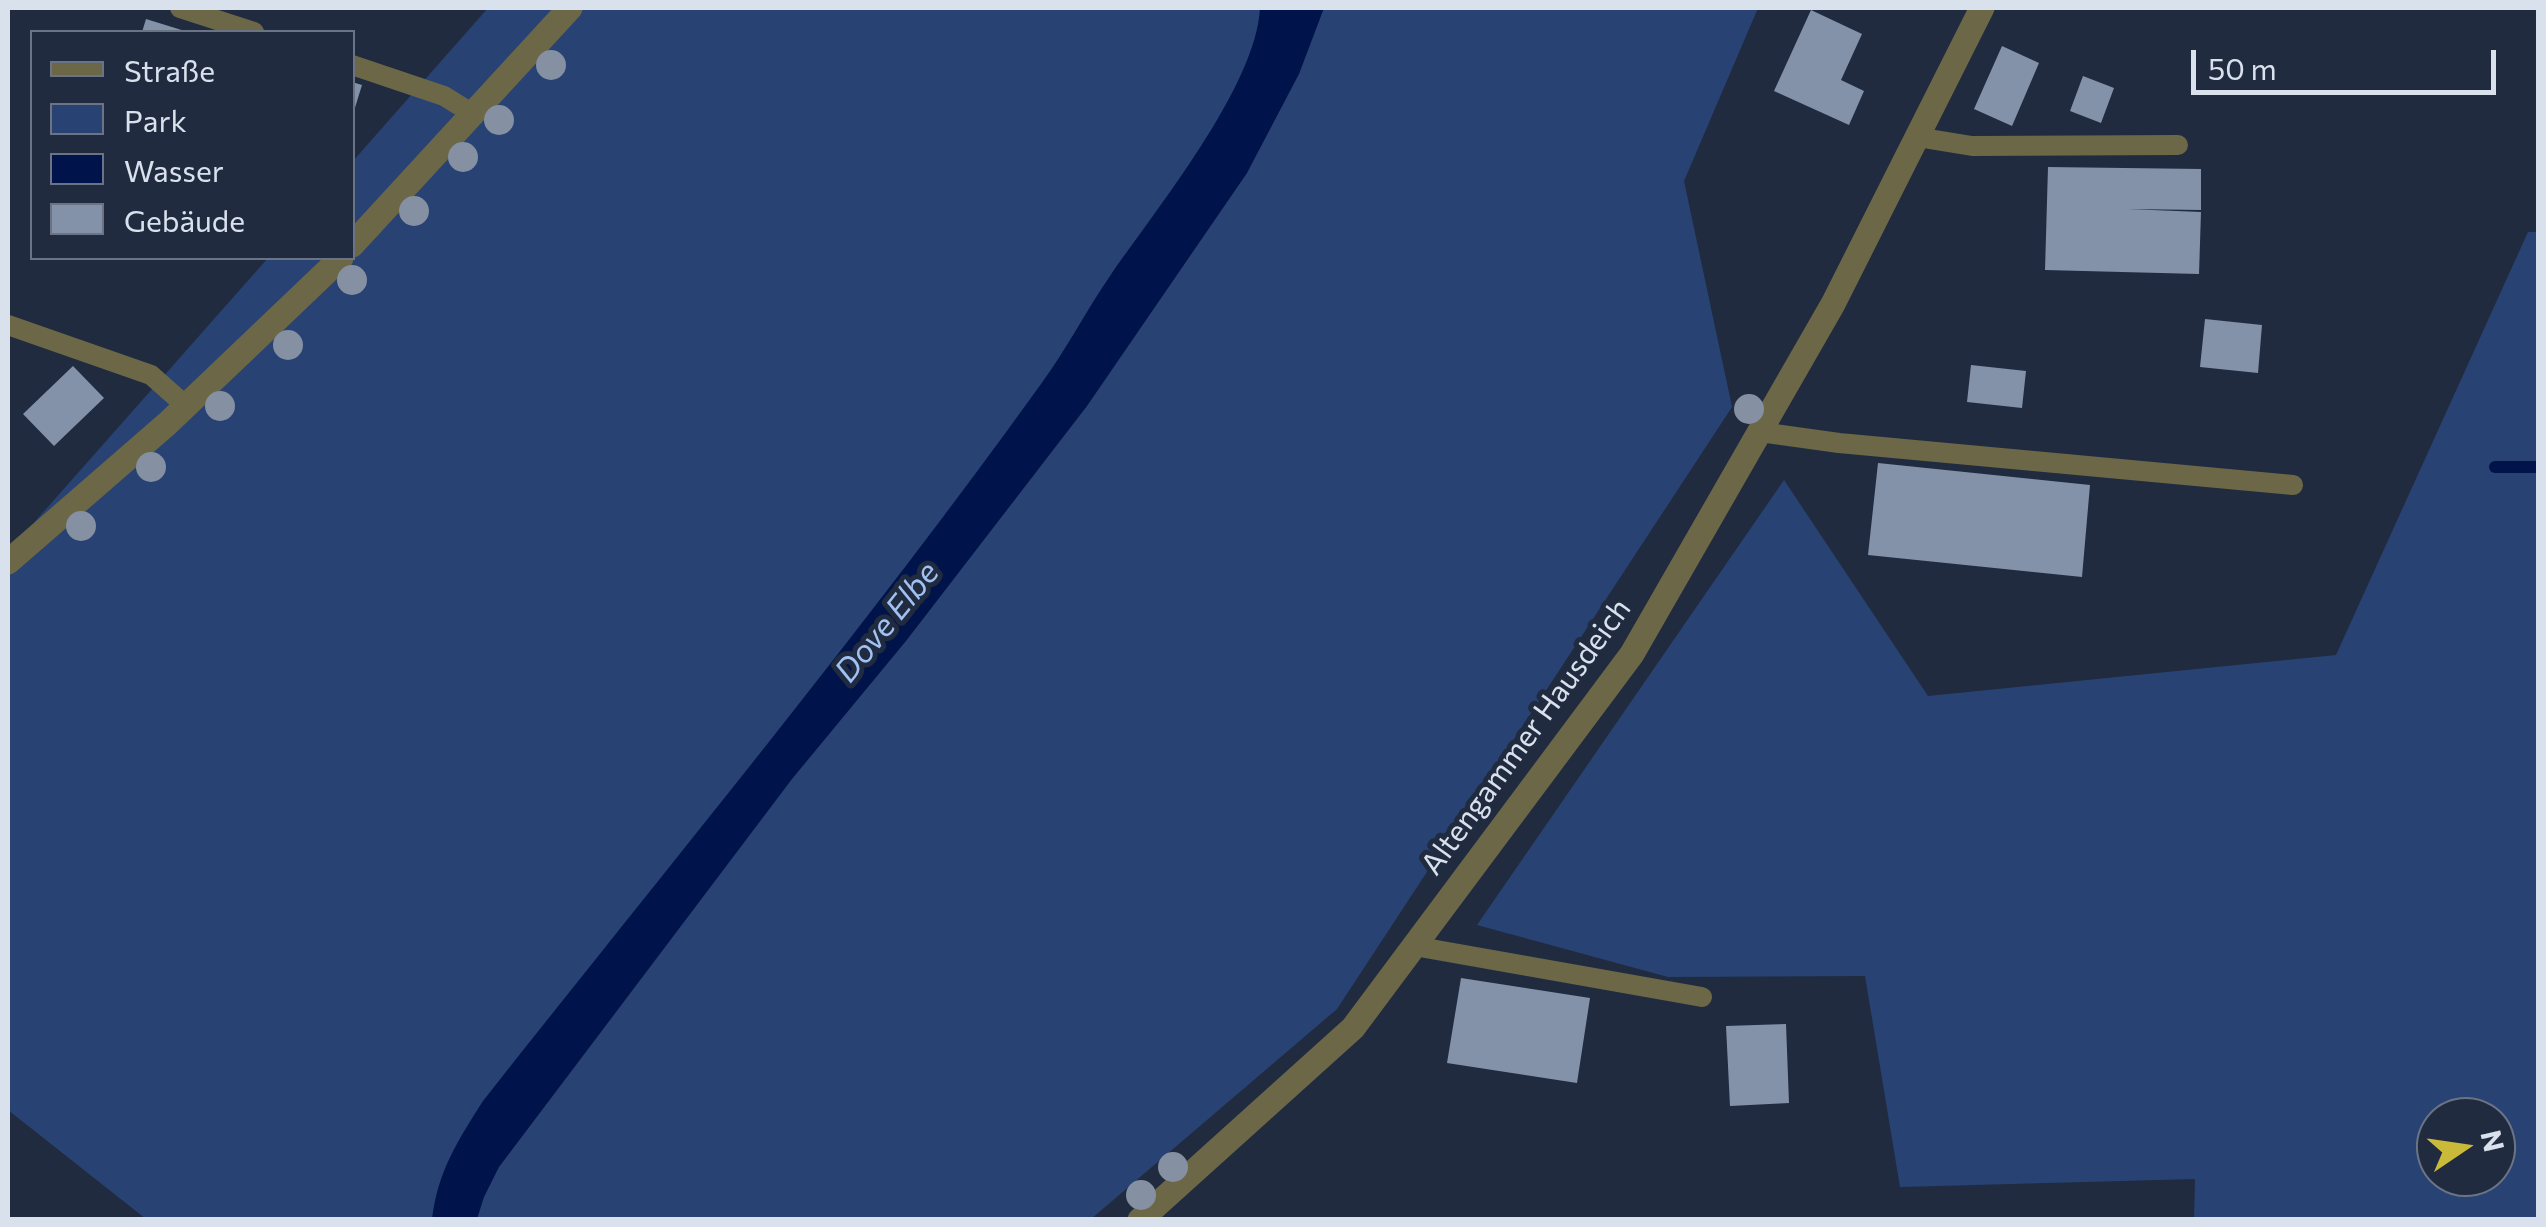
<!DOCTYPE html>
<html>
<head>
<meta charset="utf-8">
<style>
	body { margin:0 }
	#map { position:relative; width:2546px; height:1227px; overflow:hidden; background:#202b3f; font-family:Commissioner,sans-serif }
	canvas { display:block }
	.frame { position:absolute; inset:0; border:10px solid #d9e1ed; pointer-events:none }
	.legend { position:absolute; left:30px; top:30px; width:325px; height:230px; box-sizing:border-box; background:#202b3f; border:2px solid #6a7485; margin:0; padding:12px 18px; list-style:none; font-size:30px; color:#d9e1ed }
	.legend li { display:flex; align-items:center; gap:20px; height:50px }
	.legend b { width:50px; border:2px solid #6a7485 }
	.north { position:absolute; left:2416px; top:1097px; width:100px; height:100px; box-sizing:border-box; background:#202b3f; border:2px solid #6a7485; border-radius:50%; rotate:77deg; font-size:28px; font-weight:700; line-height:40px; text-align:center; color:#d9e1ed }
	.north::after { content:''; display:block; margin:auto; width:35px; height:45px; background:#c9ba3a; clip-path:polygon(50% 0,100% 100%,50% 72%,0 100%) }
	.scale { position:absolute; left:2191px; top:50px; width:305px; height:45px; box-sizing:border-box; border:5px solid #d9e1ed; border-top:0; padding-left:12px; font-size:30px; line-height:35px; white-space:nowrap; color:#d9e1ed; -webkit-text-stroke:8px #202b3f; paint-order:stroke }
</style>
</head>
<body>
<div id="map">
<canvas width="2546" height="1227"></canvas>
<div class="frame"></div>
<ul class="legend">
<li><b style="height:12px;background:#6b6747"></b>Straße</li>
<li><b style="height:28px;background:#284373"></b>Park</li>
<li><b style="height:28px;background:#00134a"></b>Wasser</li>
<li><b style="height:28px;background:#8392a9"></b>Gebäude</li>
</ul>
<div class="north">N</div>
<div class="scale">50 m</div>
</div>
<script>
const ctx = document.querySelector('canvas').getContext('2d');
ctx.lineJoin = 'round';
function paint(path, color) { ctx.fillStyle = color; ctx.fill(path, 'evenodd'); }
function strokePath(path, color, width, dash) { ctx.strokeStyle = color; ctx.lineWidth = width; ctx.lineCap = dash ? 'butt' : 'round'; ctx.setLineDash(dash || []); ctx.stroke(path); }
function drawText(font, color, halo, rows, align = 'center') {
  ctx.font = font + ' Commissioner,sans-serif'; ctx.lineWidth = 10; ctx.setLineDash([]); ctx.textBaseline = 'middle'; ctx.strokeStyle = halo; ctx.fillStyle = color; for (const [text, x, y, turn = 0] of rows) {
    ctx.save(); ctx.translate(x, y); ctx.rotate((+turn || 0) * Math.PI / 180); ctx.textAlign = isNaN(turn) ? turn : align; if (halo) ctx.strokeText(text, 0, 0); ctx.fillText(text, 0, 0); ctx.restore();
  }
}
const green = new Path2D(`
	M488,8H1758L1684,181L1732,407L1337,1009L1091,1219H146L8,1110V552L268,258H352L353,161Z
	M2528,232H2538V1219H2194L2195,1179L1900,1187L1865,976L1668,977L1477,925L1784,480L1928,696L2336,655ZM2436,1117H2496V1177H2436Z`);
const water = new Path2D(`
	M1260,8H1324L1299,74L1247,173L1087,406L906,641L792,779L499,1167L484,1197L477,1219H432C438,1171 457,1142 483,1101C670,864 864,630 1041,384C1066,350 1086,311 1110,276C1156,209 1256,87 1260,8Z`);
const stream = new Path2D(`
	M2495,467H2538`);
const building = new Path2D(`
	M1811,10L1862,34L1841,80L1864,91L1849,125L1774,91Z
	M146,19L188,32H142Z
	M2002,46L2039,63L2012,126L1974,109Z
	M2083,76L2114,88L2101,123L2070,111Z
	M352,82L362,85L353,114H352Z
	M2048,167L2201,169V210L2128,209L2201,212L2199,274L2045,270Z
	M2205,319L2262,325L2258,373L2200,367Z
	M1971,365L2026,371L2022,408L1967,402Z
	M73,366L104,398L54,446L23,414Z
	M1878,463L2090,485L2082,577L1868,555Z
	M1461,978L1590,998L1577,1083L1447,1063Z
	M1786,1024L1789,1103L1730,1106L1726,1026Z`);
const service = new Path2D(`
	M180,8L254,32
	M352,65L444,96L473,114
	M1917,137L1972,146L2178,145
	M8,325L151,375L186,406
	M1760,432L1839,443L2293,485
	M1414,946L1702,997`);
const minor = new Path2D(`
	M1140,1220L1353,1028L1632,654L1833,304L1982,8`);
const tertiary = new Path2D(`
	M352,245L570,8
	M8,562L168,423L341,258`);
const trees = [
	[551,65],
	[499,120],
	[463,157],
	[414,211],
	[352,280],
	[288,345],
	[220,406],
	[1749,409],
	[151,467],
	[81,526],
	[1173,1167],
	[1141,1195]
];
const streetNames = [
	["Altengammer Hausdeich",1526,737,-54]
];
const waterNames = [
	["Dove Elbe",887,622,-51]
];
paint(green, '#284373');
paint(water, '#00134a');
strokePath(stream, '#00134a', 12);
paint(building, '#8392a9');
strokePath(service, '#6b6747', 20);
strokePath(minor, '#6b6747', 25);
strokePath(tertiary, '#6b6747', 25);
ctx.fillStyle = '#8590a3';
for (const [x, y] of trees) { ctx.beginPath(); ctx.arc(x, y, 15, 0, 2 * Math.PI); ctx.fill(); }
drawText('30px', '#d9e1ed', '#202b3f', streetNames);
drawText('italic 32px', '#a1c0f4', '#202b3f', waterNames);
</script>
</body>
</html>
